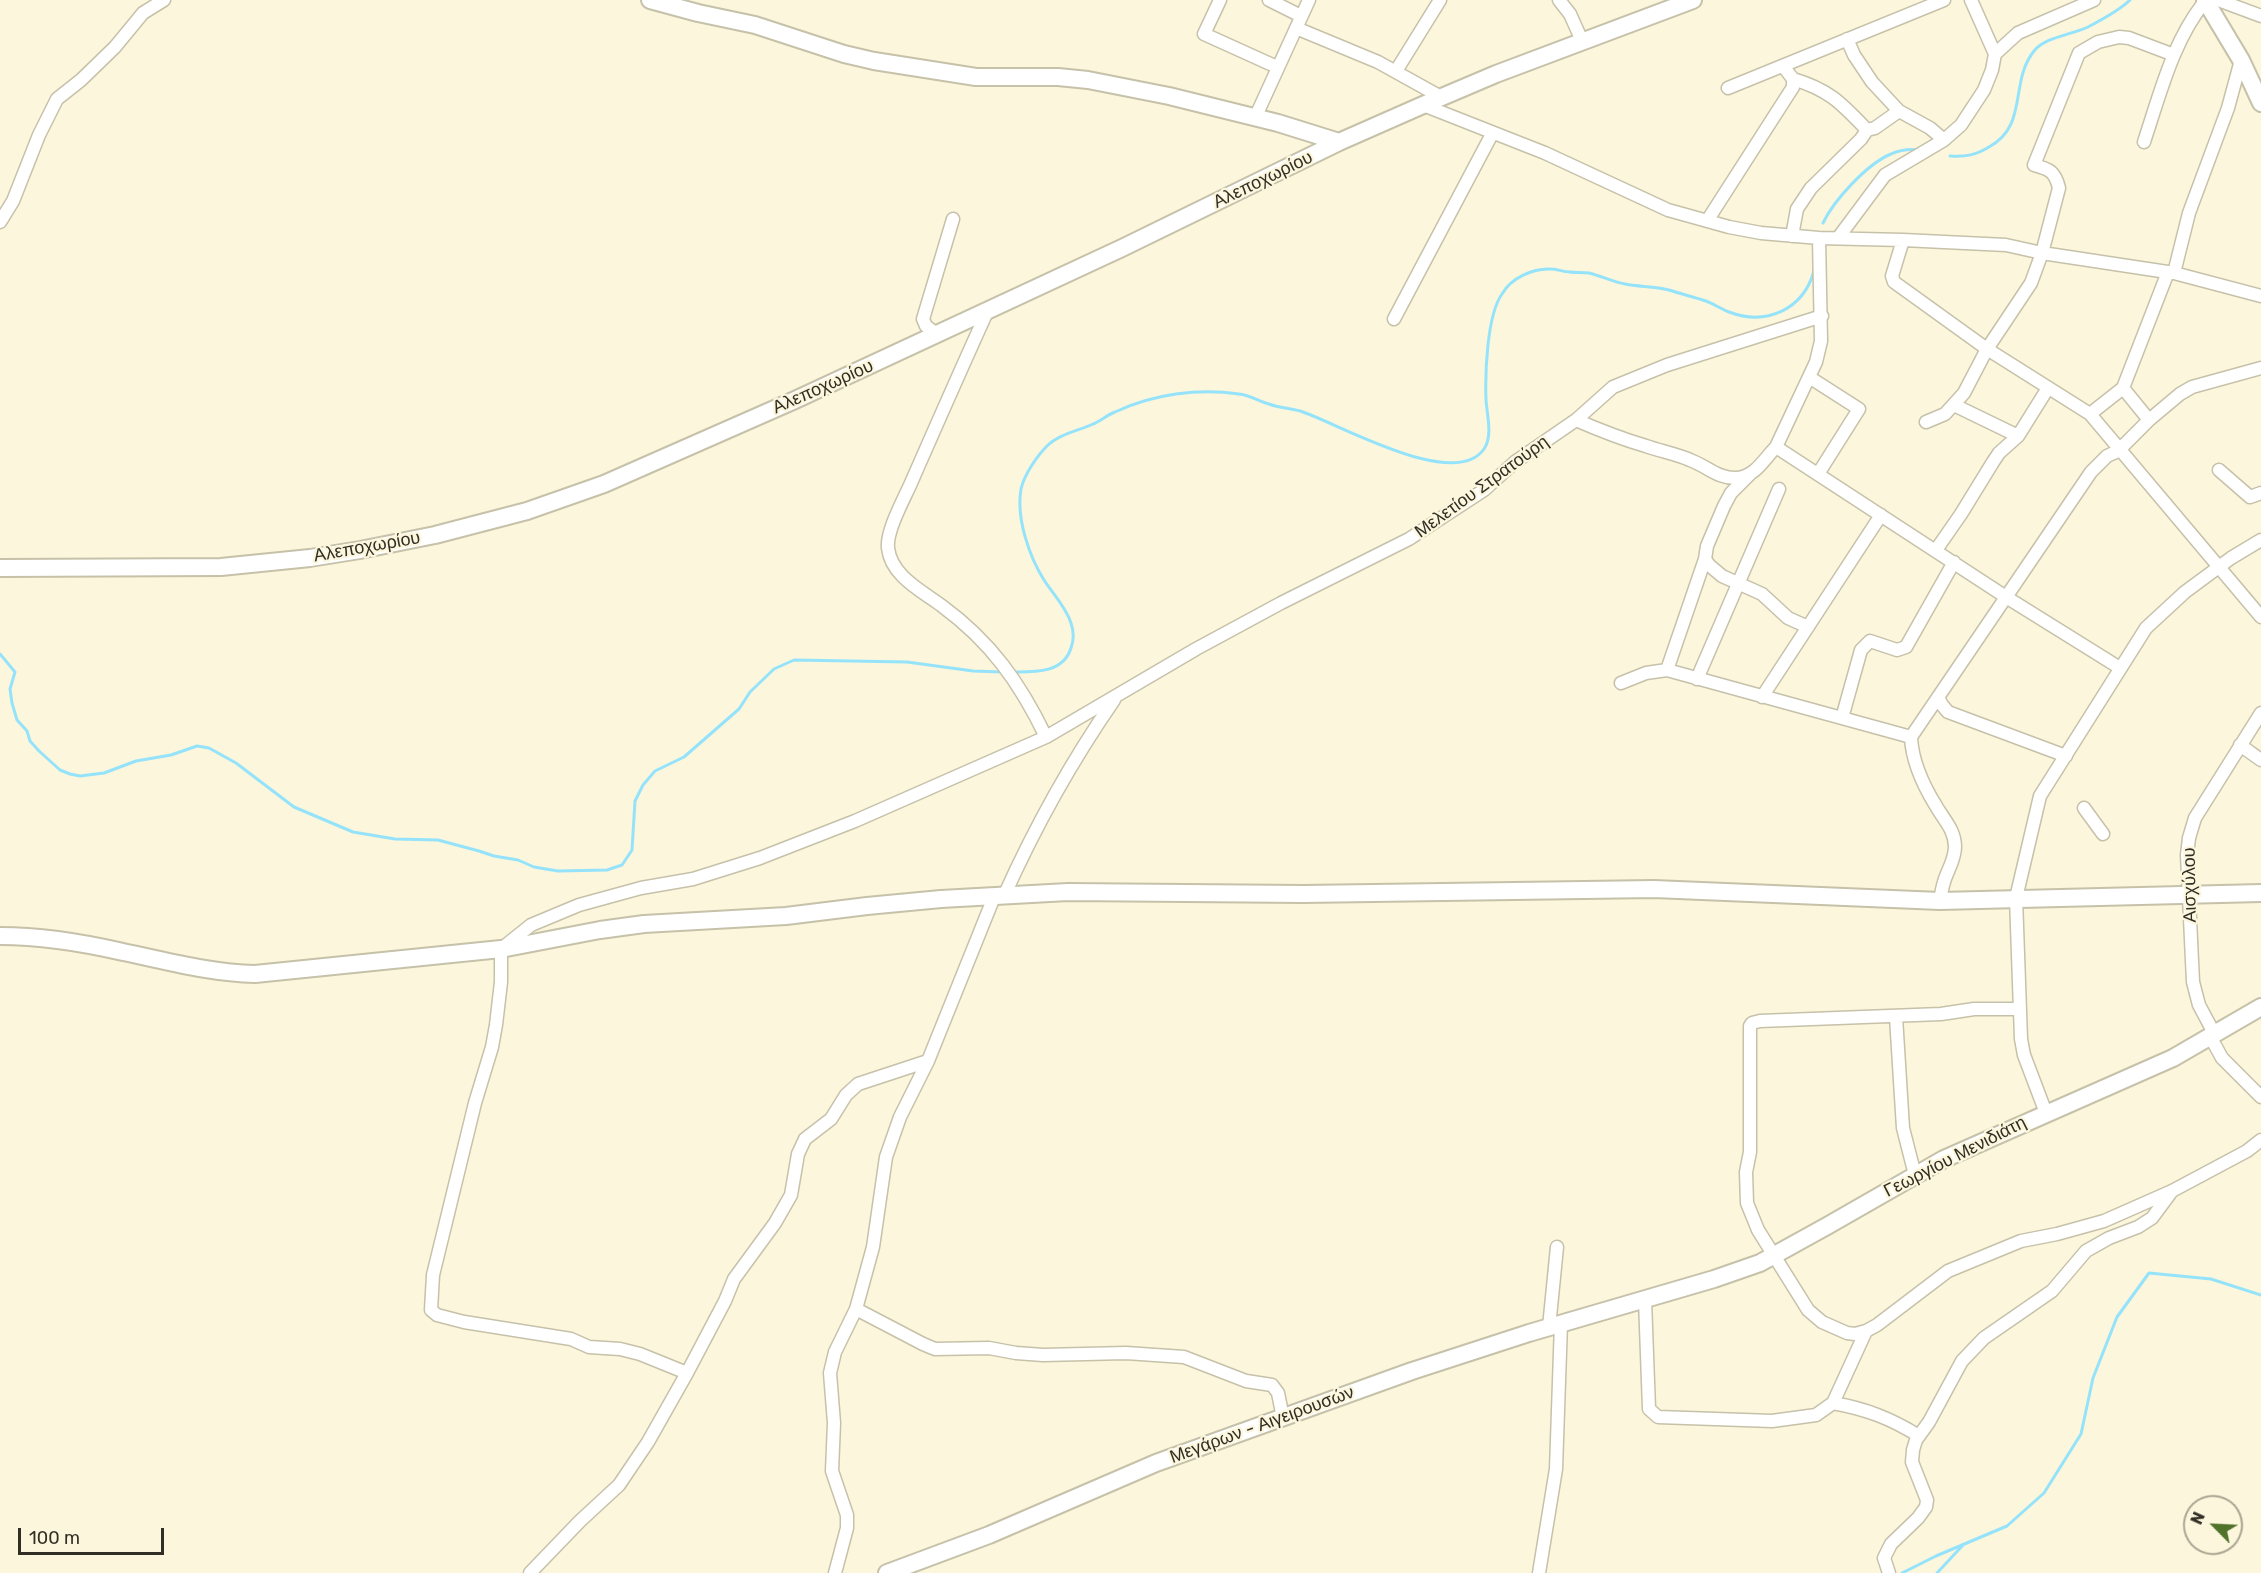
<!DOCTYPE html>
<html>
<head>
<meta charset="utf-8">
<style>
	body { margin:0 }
	#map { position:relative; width:2261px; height:1573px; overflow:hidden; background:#fcf6dd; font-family:Rubik,sans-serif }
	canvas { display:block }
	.north { position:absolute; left:2183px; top:1495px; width:60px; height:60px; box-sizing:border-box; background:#fcf6dd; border:2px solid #aba693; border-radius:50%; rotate:294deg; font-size:16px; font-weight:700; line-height:24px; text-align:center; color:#312f25 }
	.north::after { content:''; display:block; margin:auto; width:21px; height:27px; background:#50722a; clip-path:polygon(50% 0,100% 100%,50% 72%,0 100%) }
	.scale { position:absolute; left:18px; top:1528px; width:146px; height:27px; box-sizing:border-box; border:3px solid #312f25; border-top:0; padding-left:8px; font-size:18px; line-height:21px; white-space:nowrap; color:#312f25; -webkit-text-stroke:4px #fcf6dd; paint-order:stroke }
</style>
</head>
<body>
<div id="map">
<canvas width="2261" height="1573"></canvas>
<div class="north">N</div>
<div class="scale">100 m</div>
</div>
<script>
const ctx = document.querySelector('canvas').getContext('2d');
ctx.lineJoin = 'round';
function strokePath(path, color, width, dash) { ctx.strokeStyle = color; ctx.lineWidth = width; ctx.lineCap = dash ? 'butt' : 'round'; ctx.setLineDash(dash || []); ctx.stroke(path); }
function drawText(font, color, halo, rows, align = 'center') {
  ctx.font = font + ' Rubik,sans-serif'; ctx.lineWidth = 4.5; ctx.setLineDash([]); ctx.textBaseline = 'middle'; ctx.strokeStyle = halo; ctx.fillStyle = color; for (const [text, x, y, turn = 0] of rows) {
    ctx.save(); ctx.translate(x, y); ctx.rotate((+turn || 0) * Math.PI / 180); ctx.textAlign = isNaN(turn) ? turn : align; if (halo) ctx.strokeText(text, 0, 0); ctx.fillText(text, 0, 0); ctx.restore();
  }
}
const stream = new Path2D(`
	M1950,156C1966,157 1976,155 1989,147C2029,125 2009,82 2034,51C2045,37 2071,35 2088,27C2101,20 2119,11 2130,0
	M1823,223C1834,200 1867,164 1891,154C1900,150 1910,149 1919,150
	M0,654L15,672L10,689L12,703L17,720L27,731L30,741L39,751L60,770L70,774L80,776L104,773L136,761L171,755L197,746L209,748L236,763L294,807L353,832L395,839L438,840L479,851L494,856L518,860L534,867L558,871L607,870L622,865L632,850L635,801L643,785L655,771L684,757L739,709L750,692L774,669L794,660L907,662L973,671L1002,672
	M1011,672C1033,672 1063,674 1071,648C1074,640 1074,632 1071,623C1066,607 1053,594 1044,580C1029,556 1016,518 1021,489C1024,475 1037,456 1047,446C1059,434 1078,431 1093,424C1101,421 1107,415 1115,412C1153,394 1198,388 1239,394C1249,395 1259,401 1269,404C1279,408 1290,408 1300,411C1336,422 1454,492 1484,449C1493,436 1487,415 1486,400C1485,373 1487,315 1502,294C1511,278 1533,268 1551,269C1557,269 1563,272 1570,272C1576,273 1582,272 1589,273C1601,276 1613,282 1625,284C1640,287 1654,286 1669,290C1681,294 1694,297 1706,301C1714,304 1721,309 1729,312C1766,326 1803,310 1814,271
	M1902,1573L1936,1556L2007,1526L2044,1493L2081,1434L2093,1378L2117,1317L2149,1273L2211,1279L2261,1295
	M1937,1573L1964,1544`);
const street = new Path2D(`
	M1220,0L1204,34L1277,67
	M1269,0L1301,16
	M1559,0L1570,14L1583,43
	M1971,0L1995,54
	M2218,0L2261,16
	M1296,28L1378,62L1441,97
	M1847,39L1854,55L1872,82L1899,111
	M1396,71L1440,0
	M1793,79C1830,90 1842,104 1867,130L1875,128L1899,111L1930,128L1944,140
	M1728,88L1944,0
	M1423,105L1545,153L1668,210L1729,227L1761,233L1819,238L1903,240L2006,245L2042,253L2174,273L2261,296
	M1255,118L1309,0
	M2144,142C2160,94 2173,40 2206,0H2215
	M1707,221L1793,87V79L1783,66
	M0,222L13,201L39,135L57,99L81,80L115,47L143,13L164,0
	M1792,236L1797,209L1811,188L1861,139L1867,130
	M1838,238L1885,175L1944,140L1961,125L1984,90L1992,70L1995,54L2018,33L2094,0
	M1903,240L1892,276L1894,282L1987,349L2090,414L2261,617
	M2174,273L2189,213L2228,108L2241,60
	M987,312C961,369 936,426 911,483C904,499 886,531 888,548C891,576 922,591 942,606C991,642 1020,683 1046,737
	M1394,319L1492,134
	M938,335L926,326L923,319L953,219
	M1809,377L1859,409L1818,474
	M2123,388L2149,420
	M1954,405L2018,436
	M2090,414L2123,388L2168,272
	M1576,420C1599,430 1622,439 1646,446C1660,451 1676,454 1690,460C1707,466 1718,479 1737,478C1756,476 1764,459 1776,447L2006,597L2120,668
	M1926,422L1945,414L1964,393L1987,349L2031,283L2042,253L2059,188C2055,171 2049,169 2034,165L2079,53L2098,42L2119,37L2129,38L2174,55
	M1776,447L1816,362L1821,341L1819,238
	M2219,470L2250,497L2261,493
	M1750,474L1731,493L1724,506L1707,546L1705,559L1709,565L1722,576L1762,594L1788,618L1808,627
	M1936,550L1961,514L1993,462L1999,453L2018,436L2048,388
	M1667,670L1705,559
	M1697,679L1779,489
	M1621,683L1646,673L1667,670L1911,737
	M1762,697L1881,515
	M1938,697L1942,705L1948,712L2066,756
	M1842,718L1861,650L1870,641L1897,650L1906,647L1954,562
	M2240,745L2261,760
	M2084,808L2103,834
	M1004,896C1035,827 1071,762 1114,700
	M1940,901C1941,895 1942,888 1944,882C1947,871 1955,860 1955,847C1955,830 1944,820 1936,806C1923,785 1912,761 1911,737L2091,472L2107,456L2118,451L2149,420L2180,394L2192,387L2261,368
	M2019,1009H1974L1941,1014L1760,1021L1752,1023L1750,1026V1152L1746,1172L1747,1203L1758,1230L1808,1310L1822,1322L1847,1333L1855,1334L1866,1331L1877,1325L1948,1271L2021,1241L2057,1234L2104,1221L2172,1191L2247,1151L2261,1140
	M1896,1017L1903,1128L1915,1175
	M2215,1035L2199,1005L2193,982L2187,855L2189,838L2195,818L2261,713
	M2211,1038L2222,1058L2261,1097
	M928,1061L900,1117L886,1157L873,1247L856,1309L923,1344L935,1349L989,1348L1016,1353L1043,1355L1126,1353L1184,1357L1246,1381L1272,1385L1278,1393L1283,1418
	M2046,1113L2024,1055L2021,1039L2016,898L2040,796L2146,628L2185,592L2231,558L2261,540
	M1645,1300L1649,1409L1658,1417L1772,1421L1816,1415L1833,1403L1866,1331
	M1549,1327L1557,1247
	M687,1373L640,1354L620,1349L589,1347L571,1339L464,1322L437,1315L431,1310L433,1275L475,1103L492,1047L496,1025L501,982V949L531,925L579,905L641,888L693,879L760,858L855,821L1046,737L1196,649L1281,603L1409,539L1484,490L1515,462L1576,420L1613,387L1667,365L1822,316
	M1833,1403C1866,1409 1890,1418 1919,1436
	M530,1573L580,1521L619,1485L648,1442L687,1373L725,1301L734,1279L775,1223L791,1195L798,1154L805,1139L831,1119L846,1095L858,1084L928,1061L994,897
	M835,1573L847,1528V1515L832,1471L834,1423L830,1373L835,1352L856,1309
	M1539,1573L1556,1469L1561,1323
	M1889,1573L1884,1558L1891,1544L1918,1518L1926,1507L1927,1500L1912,1462L1913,1450L1916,1440L1929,1422L1962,1361L1984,1338L2052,1291L2086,1251L2109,1238L2138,1227L2152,1218L2172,1191`);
const secondary = new Path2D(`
	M650,0L698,13L755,25L844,54L874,61L976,77H1058L1088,80L1169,96L1278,123L1339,142
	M2205,0L2241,60L2261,103
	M0,568L221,567L310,558L360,550L435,535L527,511L604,484L795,400L1122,248L1339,142L1423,105L1496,74L1693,0
	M0,936C41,936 84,943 123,952C167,961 210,973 255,974L501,949L600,930L644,924L786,916L867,906L941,899L1068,892L1303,894L1654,889L1940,901L2261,893
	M887,1573L989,1535L1156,1463L1412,1371L1529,1333L1714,1279L1760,1263L1827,1226L1944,1159L2173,1058L2261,1007`);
const streetNames = [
	["Αλεποχωρίου",1263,180,-26],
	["Αλεποχωρίου",823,387,-24],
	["Μελετίου Στρατούρη",1482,487,-36],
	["Αλεποχωρίου",367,547,-10],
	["Αισχύλου",2190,885,-91],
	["Γεωργίου Μενιδιάτη",1955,1157,-27],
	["Μεγάρων - Αιγειρουσών",1262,1425,-20]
];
strokePath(stream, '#95e3fa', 3);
strokePath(street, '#c6c1a9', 15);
strokePath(secondary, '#c6c1a9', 20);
strokePath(street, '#fff', 12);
strokePath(secondary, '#fff', 16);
drawText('18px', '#312f25', '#fcf6dd', streetNames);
</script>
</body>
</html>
